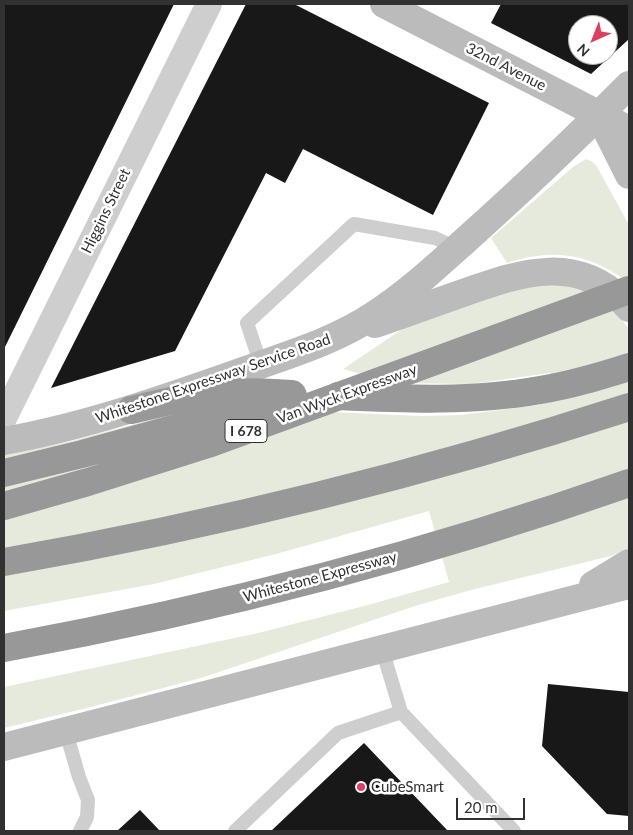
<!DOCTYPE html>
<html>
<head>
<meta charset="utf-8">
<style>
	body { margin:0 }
	#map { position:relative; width:633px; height:835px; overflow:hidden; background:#fff; font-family:Lato,sans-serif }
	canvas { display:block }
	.frame { position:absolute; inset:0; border:5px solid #313131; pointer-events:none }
	.north { position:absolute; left:568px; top:15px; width:50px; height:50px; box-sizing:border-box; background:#fff; border:1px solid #adadad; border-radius:50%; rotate:224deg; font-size:14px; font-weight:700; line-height:20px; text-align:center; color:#313131 }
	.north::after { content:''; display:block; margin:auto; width:18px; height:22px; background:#dd3f63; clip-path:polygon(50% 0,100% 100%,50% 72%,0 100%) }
	.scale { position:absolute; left:456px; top:798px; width:69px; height:22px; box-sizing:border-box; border:2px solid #313131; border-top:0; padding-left:6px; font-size:15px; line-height:18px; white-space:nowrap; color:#313131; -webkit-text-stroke:4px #fff; paint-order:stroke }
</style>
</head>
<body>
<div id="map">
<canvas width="633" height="835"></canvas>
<div class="frame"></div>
<div class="north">N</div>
<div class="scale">20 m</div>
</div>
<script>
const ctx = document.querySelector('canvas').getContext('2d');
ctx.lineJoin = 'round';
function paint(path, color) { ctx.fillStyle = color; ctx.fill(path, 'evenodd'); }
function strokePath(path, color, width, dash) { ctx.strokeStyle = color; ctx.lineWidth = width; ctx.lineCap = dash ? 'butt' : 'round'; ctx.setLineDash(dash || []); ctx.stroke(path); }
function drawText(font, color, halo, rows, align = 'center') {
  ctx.font = font + ' Lato,sans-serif'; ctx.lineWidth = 5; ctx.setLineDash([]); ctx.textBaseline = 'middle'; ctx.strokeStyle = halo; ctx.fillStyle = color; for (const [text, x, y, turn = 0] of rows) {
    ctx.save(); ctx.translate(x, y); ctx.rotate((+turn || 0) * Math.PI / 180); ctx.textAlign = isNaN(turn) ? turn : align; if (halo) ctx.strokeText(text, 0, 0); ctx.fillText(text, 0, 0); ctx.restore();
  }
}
const green = new Path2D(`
	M586,159L591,161L596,165L629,225V283C590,253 553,248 507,263L491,238L573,167Z
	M557,283L587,291L621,318L629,330V548L611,556L475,589L418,605L201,678L91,707L4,728V687L258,633L368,605L449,582L429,511L276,554L154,584L4,611V455L68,442L168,415L196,411L258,409L422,416L461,415L539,405V402L555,398L550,373L471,384L392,383L343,369L407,326L522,287Z`);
const building = new Path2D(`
	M4,4H174L4,349Z
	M246,4H294L489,103L433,215L303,149L285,183L266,173L175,351L51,388Z
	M501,4H629V39L591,74L491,23ZM578,25H608V55H578Z
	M548,684L629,692V816L607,814L542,746Z
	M364,743L448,831H271Z
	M140,810L160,831H117Z`);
const lane = new Path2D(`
	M261,365L247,323L354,224L435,238L457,248
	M382,649L401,712L514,831
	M66,732L79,777L88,800L87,817L80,831
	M235,831L338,733L401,712`);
const street = new Path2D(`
	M4,418L209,4`);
const secondary = new Path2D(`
	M384,4L629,130
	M599,115L629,175
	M375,324C405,314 434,303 463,293C523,272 580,252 629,308
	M4,441C87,426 167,398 246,370C290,354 335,341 374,315C408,293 438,265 468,238C523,189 577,137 629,85
	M593,585L629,563
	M4,747L629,585`);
const highway = new Path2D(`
	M338,396C405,399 474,402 540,390C571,385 600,376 629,367
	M131,410C162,403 194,395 226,393C248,391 270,393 292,394
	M4,562C215,525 425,473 629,407
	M4,648C216,609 425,555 629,483`);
const highwayBridge = new Path2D(`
	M4,473L82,454L293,396
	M4,506L88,482L208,444L629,290`);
const markers = [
	[361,787,5,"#dd3f63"]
];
const shields = [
	[246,431,42]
];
const shieldNames = [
	["I 678",246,431]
];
const streetNames = [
	["32nd Avenue",506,67,27],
	["Higgins Street",106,211,-64],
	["Whitestone Expressway Service Road",213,379,-19],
	["Van Wyck Expressway",347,394,-20],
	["Whitestone Expressway",320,577,-15]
];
const poiNames = [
	["CubeSmart",371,787]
];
paint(green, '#e6eadd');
paint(building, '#181818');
strokePath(lane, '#cecece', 14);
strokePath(street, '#cecece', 26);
strokePath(secondary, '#bbb', 28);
strokePath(highway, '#989898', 28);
strokePath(highwayBridge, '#989898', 28);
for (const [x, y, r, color] of markers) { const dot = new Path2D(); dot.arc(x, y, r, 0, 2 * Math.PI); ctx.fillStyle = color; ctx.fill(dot); strokePath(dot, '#fff', 2); }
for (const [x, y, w] of shields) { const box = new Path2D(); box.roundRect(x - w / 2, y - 11.5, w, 23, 4); ctx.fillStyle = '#fff'; ctx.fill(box); strokePath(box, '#313131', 1); }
drawText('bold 14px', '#313131', null, shieldNames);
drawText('15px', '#313131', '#fff', streetNames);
drawText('15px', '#313131', '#fff', poiNames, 'left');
</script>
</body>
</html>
